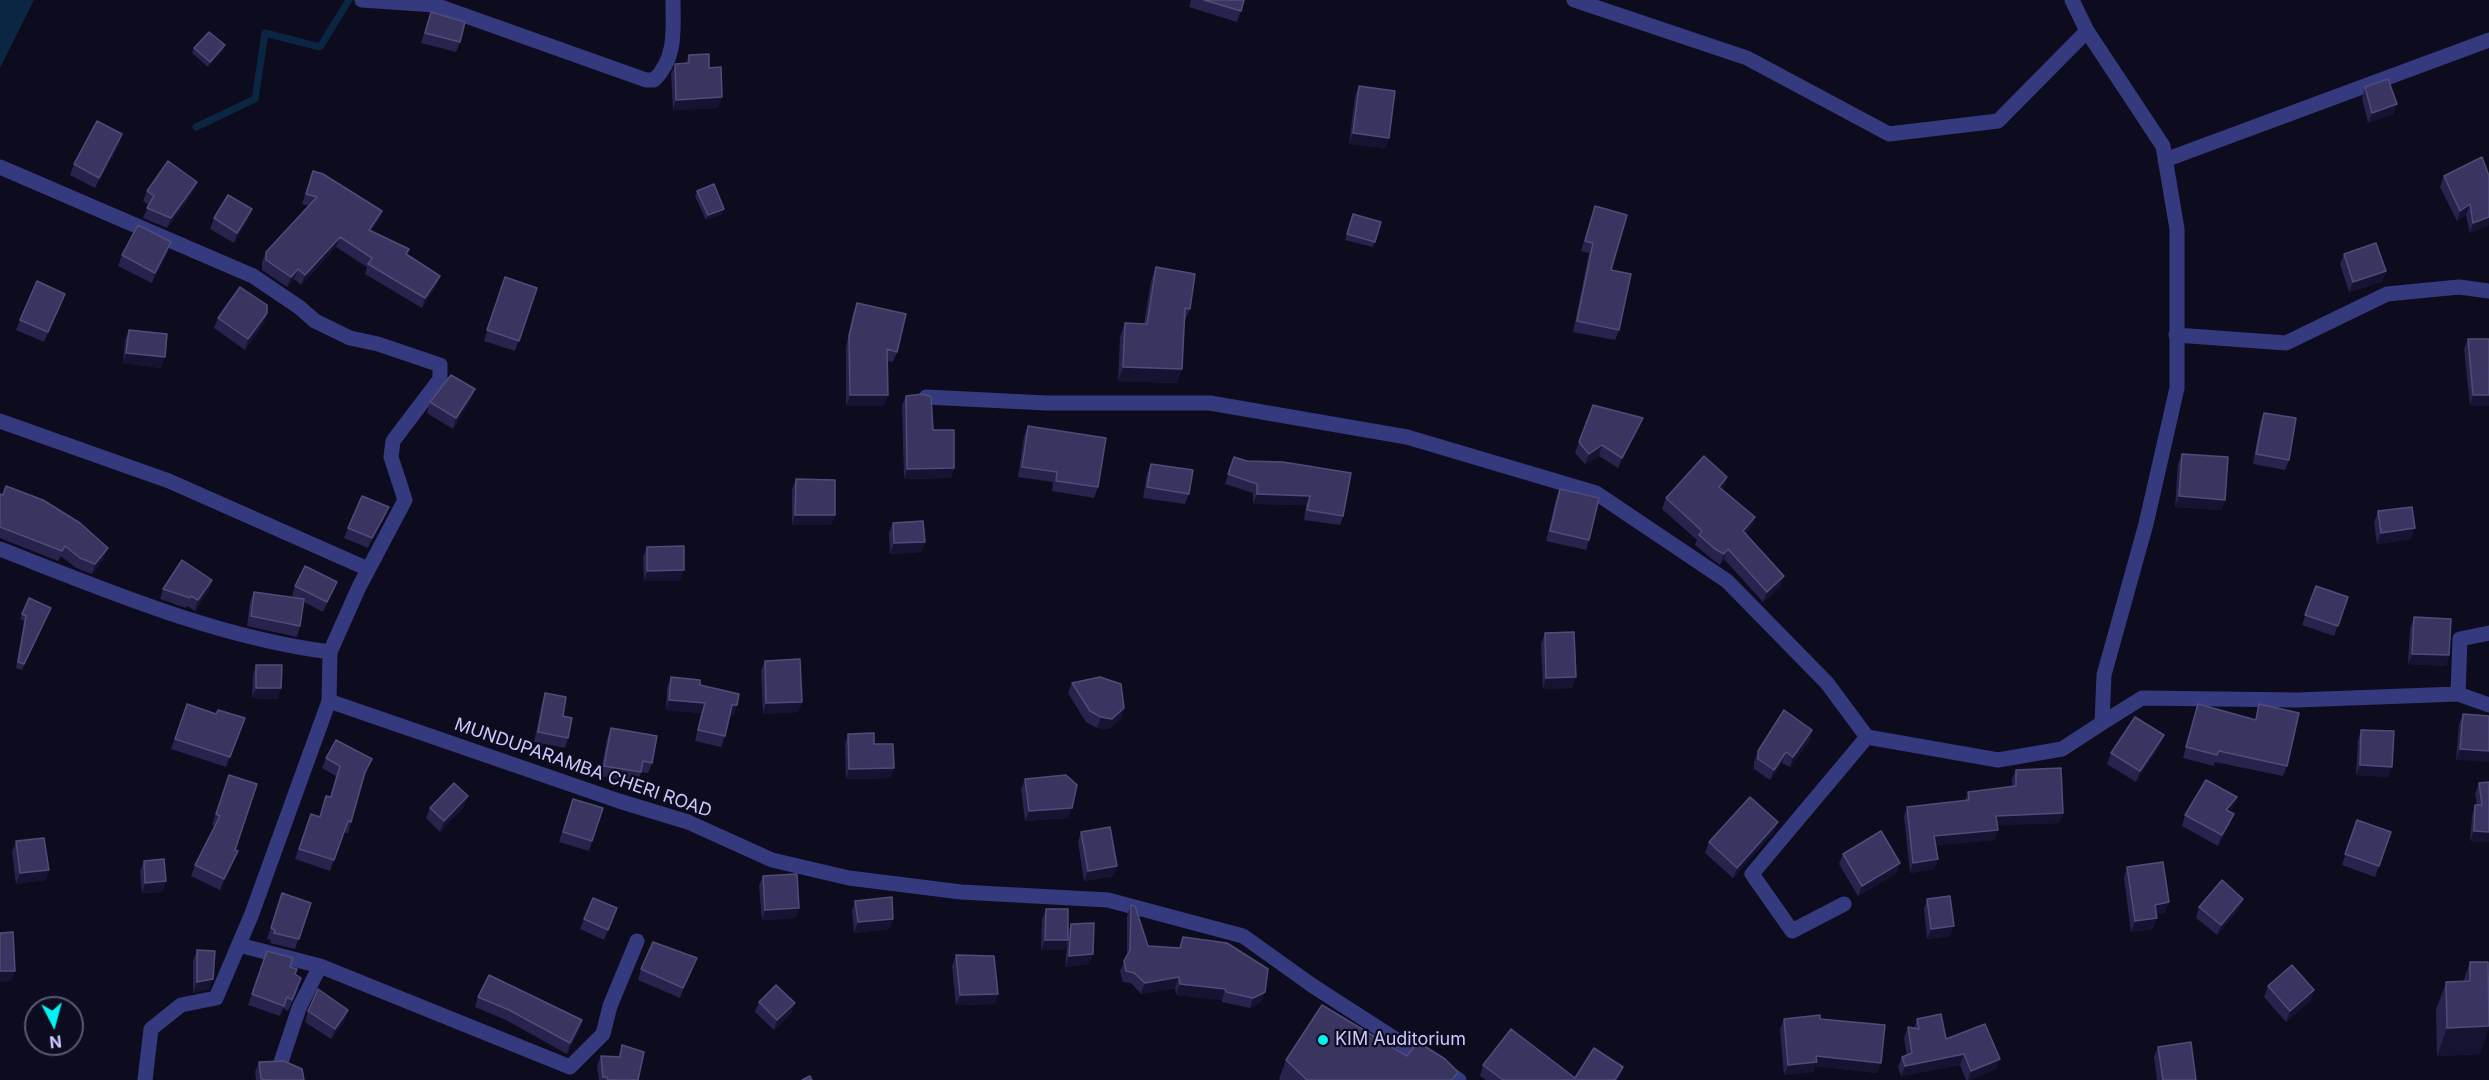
<!DOCTYPE html>
<html>
<head>
<meta charset="utf-8">
<style>
	body { margin:0 }
	#map { position:relative; width:2489px; height:1080px; overflow:hidden; background:#0d0c1e; font-family:Inter,sans-serif }
	canvas { display:block }
	.north { position:absolute; left:24px; top:996px; width:60px; height:60px; box-sizing:border-box; background:#0d0c1e; border:2px solid #595878; border-radius:50%; rotate:174deg; font-size:16px; font-weight:700; line-height:24px; text-align:center; color:#cac9ff }
	.north::after { content:''; display:block; margin:auto; width:21px; height:27px; background:#00f4f4; clip-path:polygon(50% 0,100% 100%,50% 72%,0 100%) }
</style>
</head>
<body>
<div id="map">
<canvas width="2489" height="1080"></canvas>
<div class="north">N</div>
</div>
<script>
const ctx = document.querySelector('canvas').getContext('2d');
ctx.lineJoin = 'round';
function paint(path, color) { ctx.fillStyle = color; ctx.fill(path, 'evenodd'); }
function strokePath(path, color, width, dash) { ctx.strokeStyle = color; ctx.lineWidth = width; ctx.lineCap = dash ? 'butt' : 'round'; ctx.setLineDash(dash || []); ctx.stroke(path); }
function drawText(font, color, halo, rows, align = 'center') {
  ctx.font = font + ' Inter,sans-serif'; ctx.lineWidth = 4.5; ctx.setLineDash([]); ctx.textBaseline = 'middle'; ctx.strokeStyle = halo; ctx.fillStyle = color; for (const [text, x, y, turn = 0] of rows) {
    ctx.save(); ctx.translate(x, y); ctx.rotate((+turn || 0) * Math.PI / 180); ctx.textAlign = isNaN(turn) ? turn : align; if (halo) ctx.strokeText(text, 0, 0); ctx.fillText(text, 0, 0); ctx.restore();
  }
}
const water = new Path2D(`
	M0,0H34L0,68Z`);
const stream = new Path2D(`
	M196,127L255,99L265,33L320,47L349,0`);
const minor = new Path2D(`
	M362,0L435,5L646,80H654C677,58 673,29 673,0
	M1574,0L1747,58L1889,134L1998,121L2087,31
	M2165,160L2489,40
	M0,167L253,276L299,307L315,321L350,338L378,344L440,365V379L393,441L391,457L405,500L359,587L330,652L329,701L251,916L216,998L181,1005L151,1029L145,1080
	M2176,335L2286,343L2387,294L2459,287L2489,291
	M926,397L1046,403H1210L1407,437L1596,493L1727,581L1827,683L1867,737L1998,760L2062,749L2102,723L2104,675L2146,524L2177,388V229L2163,146L2087,31L2072,0
	M0,421L169,481L368,569
	M0,549C108,591 215,637 330,652
	M2489,633L2460,639L2458,694L2489,705
	M329,701L619,801L688,822L772,860L849,878L961,892L1108,900L1243,936L1313,986L1459,1080
	M2102,723L2142,698L2297,700L2458,694
	M1844,904L1792,931L1752,874L1867,737
	M239,945L320,966L570,1067L603,1034L610,1006L637,941
	M281,1062L299,1008L320,966`);
const wall = new Path2D(`
	M1191,0H1244L1237,22L1189,7Z
	M431,12L460,42L456,52L421,43Z
	M194,48L223,50L208,67L192,53Z
	M689,55L718,108L673,110L671,74L675,64L686,63Z
	M1359,86L1386,148L1349,144L1355,96Z
	M2365,87L2397,104L2393,114L2368,123L2362,98Z
	M122,134L119,145L95,188L70,175L74,164Z
	M313,171L382,211L378,221L371,231L440,276L436,286L422,308L365,274L367,267L336,247L301,285L294,279L287,287L262,270V262L266,252L309,206L302,204Z
	M2444,176L2489,225L2470,233L2466,215L2457,221L2440,187Z
	M197,182L193,192L167,228L143,218L149,205L143,201L147,191Z
	M697,191L724,209L722,214L706,220L695,196Z
	M1595,206L1619,330L1615,340L1573,332L1589,253L1581,251Z
	M1353,214L1381,222L1373,247L1345,240Z
	M214,218L248,219L234,243L210,229Z
	M171,242L167,253L152,283L118,266L122,255Z
	M2344,254L2386,271L2382,282L2349,292L2340,264Z
	M1156,267L1190,309L1184,323L1177,383L1118,381L1120,337L1125,323L1144,324L1151,281Z
	M505,277L537,288L515,351L484,341Z
	M65,294L44,342L16,330L20,320Z
	M857,303L897,352L893,362L887,361L888,395L884,406H846V347L853,313Z
	M267,313L264,323L245,350L214,328L218,318Z
	M129,330L161,368L123,363L125,340Z
	M2468,339H2489V406L2470,405L2464,349Z
	M906,396L933,430L954,468L951,478L904,479L902,405Z
	M471,399L453,429L427,413L430,402Z
	M1593,405L1643,418L1639,428L1618,468L1599,456L1585,464L1575,453Z
	M2264,413L2289,460L2285,470L2253,464L2260,423Z
	M1028,426L1098,487L1094,498L1052,491L1053,482L1018,477L1024,436Z
	M2182,454L2225,500L2221,510L2175,507L2178,464Z
	M1234,457L1343,516L1340,525L1304,520L1306,505L1253,504V493L1225,484Z
	M1151,464L1189,494L1185,504L1143,498L1147,474Z
	M1727,477L1722,489L1755,517L1751,527L1746,534L1780,587L1763,602L1724,559L1720,565L1712,559L1695,545L1697,540L1662,509L1666,498Z
	M796,479L835,515L831,525H792V489Z
	M1560,489L1589,540L1586,550L1546,541L1556,499Z
	M0,494L104,558L92,574L76,568L61,556L58,561L0,538Z
	M389,507L385,517L368,548L344,538L348,528Z
	M2378,511L2411,539L2377,544L2374,522Z
	M893,523L925,542L921,552L890,554L889,533Z
	M647,547L680,581H644L643,557Z
	M212,580L209,590L195,611L187,606L186,608L160,599L163,589Z
	M337,582L333,592L323,612L304,602L300,626L297,637L247,626L250,602L254,592L295,598L292,596L295,586Z
	M2316,586L2348,597L2334,636L2302,625Z
	M49,613L22,670L16,668L24,621L20,619L22,614Z
	M2414,617L2449,655L2446,666L2408,664L2410,628Z
	M1545,633L1572,688L1543,689L1541,644Z
	M765,661L802,702L798,712L763,714L761,671Z
	M256,665L281,688L277,699L252,698L253,675Z
	M671,677L700,685L737,705L733,716L730,715L725,736L721,747L695,741L701,713L666,710L667,688Z
	M1072,683L1121,718L1109,729L1097,728L1086,722L1068,693Z
	M545,693L563,716L568,738L565,748L534,742L542,703Z
	M187,704L216,714L245,718L226,767L171,749Z
	M2198,704L2255,720L2259,704L2287,766L2283,776L2215,762L2214,766L2183,758Z
	M2463,714L2489,716L2456,760L2459,724Z
	M611,728L652,763L648,773L641,772L638,783L600,776L607,739Z
	M1812,730L1809,741L1790,767L1782,763L1770,780L1754,769V762L1758,751Z
	M2361,730L2388,777L2356,775L2358,740Z
	M848,734L874,744L894,768L890,778L846,779L845,744Z
	M2160,745L2136,782L2107,764L2111,753Z
	M326,758L372,759L368,770L363,779L351,822L348,833L344,832L330,871L295,859L311,814L319,817L326,796L330,797L336,776L322,768Z
	M2016,770L2063,813L2059,823L1998,825L1995,840L1935,845L1938,859L1934,869L1910,873L1904,816L1907,807L1965,801L1968,792L2012,787V779Z
	M229,775L235,850L234,861L220,890L191,876L195,865L215,826L212,825Z
	M1025,779L1068,818L1025,821L1021,789Z
	M2479,783L2489,842L2470,841L2472,816L2475,805H2477L2475,794Z
	M573,799L592,841L589,851L559,842Z
	M464,807L440,832L426,818L430,808Z
	M2233,807L2230,812V824L2218,846L2182,826L2185,815Z
	M2357,820L2391,832L2375,877L2342,865Z
	M1081,832L1114,876L1084,881L1078,842Z
	M1774,832L1733,878L1705,853L1709,842Z
	M16,841L49,870L45,880L16,884L12,852Z
	M1843,854L1897,873L1858,896L1839,864Z
	M144,861L166,881L162,892L142,893L140,871Z
	M2127,867L2165,913L2156,914L2153,929L2131,932L2124,878Z
	M763,876L799,908L795,918L762,920L759,886Z
	M282,893L311,903L295,949L270,943L271,940L267,939Z
	M1927,899L1950,936L1927,939L1924,909Z
	M855,901L893,919L889,929L854,933L852,911Z
	M1131,905L1148,946L1179,948L1183,937L1261,1002L1250,1008L1222,1002V1000L1176,995L1175,988L1141,994L1131,983L1123,982L1120,971L1127,956V916Z
	M2199,907L2239,909L2217,935L2196,918Z
	M617,908L604,940L580,929L584,919Z
	M1046,909L1068,933L1071,924L1089,964L1065,967L1067,944L1064,950H1041L1042,919Z
	M197,950L213,979L209,989L193,993V961Z
	M267,951L290,967L295,974L298,989L288,1011L283,1008L280,1016L248,1005Z
	M956,955L995,1004L956,1005L952,966Z
	M697,958L680,998L638,980L641,969Z
	M2470,962L2480,1054L2437,1056L2436,1010L2446,982H2463Z
	M2268,986L2314,990L2311,1000L2286,1022L2264,997Z
	M478,997L582,1020L579,1030L567,1054L506,1020L475,1007Z
	M759,1002L795,1003L791,1013L774,1030L755,1012Z
	M348,1010L344,1021L331,1039L305,1022L308,1011Z
	M1784,1019H1820L1877,1073L1815,1066L1813,1072L1784,1075L1780,1029Z
	M1917,1019L1946,1039L1996,1069L1971,1080H1966L1960,1065L1901,1076L1898,1067L1902,1057L1907,1055L1904,1038L1908,1027L1914,1028Z
	M622,1045L638,1080H599L597,1066L601,1056L618,1057Z
	M2158,1047L2196,1080H2157L2154,1057Z
	M1286,1060L1455,1080H1280L1279,1079Z
	M259,1062L304,1080H256L255,1072Z
	M1483,1065L1575,1078L1623,1067L1618,1080H1486L1480,1076Z`);
const shadedWall = new Path2D(`
	M225,45L223,50L208,67L210,62Z
	M722,97L718,108L673,110L676,100Z
	M2397,104L2393,114L2368,123L2372,113Z
	M1353,133L1389,138L1386,148L1349,144Z
	M122,134L119,145L95,188L99,178Z
	M197,182L193,192L167,228L171,218Z
	M2470,204L2466,215L2457,221L2460,211Z
	M252,209L248,219L234,243L237,233Z
	M724,209L722,214L706,220L708,215Z
	M382,211L378,221L365,240L369,230Z
	M2489,217V225L2470,233L2473,223Z
	M340,237L336,247L301,285L305,275Z
	M171,242L167,253L152,283L155,273Z
	M298,269L294,279L287,287L291,277Z
	M2386,271L2382,282L2349,292L2353,282Z
	M440,276L436,286L422,308L425,298Z
	M65,294L61,304L44,342L48,332Z
	M267,313L264,323L245,350L248,339Z
	M126,353L165,357L161,368L123,363Z
	M1123,367L1182,369L1177,383L1118,381Z
	M475,389L471,399L453,429L456,418Z
	M850,395H888L884,406H846Z
	M2473,395H2489V406L2470,405Z
	M1643,418L1639,428L1618,468L1622,458Z
	M1602,445L1599,456L1585,464L1589,454Z
	M954,468L951,478L904,479L907,469Z
	M1727,477L1724,488L1715,497L1719,487Z
	M1257,494L1310,496L1306,505L1253,504Z
	M2179,496L2225,500L2221,510L2175,507Z
	M389,507L385,517L368,548L372,538Z
	M795,515H835L831,525H792Z
	M1755,517L1751,527L1740,541L1743,531Z
	M2415,528L2411,539L2377,544L2381,533Z
	M925,542L921,552L890,554L894,543Z
	M108,548L104,558L92,574L95,564Z
	M1728,549L1724,559L1720,565L1724,554Z
	M684,570L680,581H644L647,571Z
	M1784,576L1780,587L1763,602L1767,592Z
	M212,580L209,590L195,611L198,600Z
	M337,582L333,592L323,612L327,602Z
	M2412,654L2449,655L2446,666L2408,664Z
	M1576,677L1572,688L1543,689L1546,678Z
	M256,688H281L277,699L252,698Z
	M669,700L705,703L701,713L666,710Z
	M802,702L798,712L763,714L766,703Z
	M732,705H737L733,716L728,715Z
	M1124,708L1121,718L1109,729L1097,728L1101,717Z
	M1812,730L1809,741L1790,767L1793,757Z
	M2164,735L2160,745L2136,782L2140,771Z
	M2460,749L2489,751V762L2456,760Z
	M1786,752L1782,763L1770,780L1774,770Z
	M372,759L368,770L361,783L365,772Z
	M2360,765L2392,767L2388,777L2356,775Z
	M894,768L890,778L846,779L849,769Z
	M468,796L464,807L440,832L444,821Z
	M2237,797L2233,807L2223,820L2226,810Z
	M1072,808L1068,818L1025,821L1029,811Z
	M2063,813L2059,823L1993,826L1996,816Z
	M2234,814L2230,824L2218,846L2222,835Z
	M1778,822L1774,832L1733,878L1737,868Z
	M1998,830L1995,840L1930,846L1934,836Z
	M2474,831L2489,832V842L2470,841Z
	M238,851L234,861L220,890L224,879Z
	M1938,859L1934,869L1910,873L1913,863Z
	M1900,863L1897,873L1858,896L1862,886Z
	M1117,866L1114,876L1084,881L1088,871Z
	M49,870L45,880L16,884L20,873Z
	M166,881L162,892L142,893L145,883Z
	M2243,899L2239,909L2217,935L2221,925Z
	M2169,902L2165,913L2151,915L2155,905Z
	M799,908L795,918L762,920L765,910Z
	M2157,918L2153,929L2131,932L2135,921Z
	M893,919L889,929L854,933L858,922Z
	M1954,926L1950,936L1927,939L1931,929Z
	M1045,940H1068L1064,950H1041Z
	M1093,954L1089,964L1065,967L1069,956Z
	M697,958L693,969L680,998L683,988Z
	M0,971H15L11,981L0,982Z
	M1179,977L1175,988L1141,994L1145,983Z
	M213,979L209,989L193,993L197,982Z
	M1180,984L1225,989L1222,1000L1176,995Z
	M2314,990L2311,1000L2286,1022L2290,1011Z
	M1265,992L1261,1002L1250,1008L1253,998Z
	M998,994L995,1004L956,1005L960,995Z
	M795,1003L791,1013L774,1030L777,1020Z
	M348,1010L344,1021L331,1039L335,1029Z
	M582,1020L579,1030L567,1054L570,1043Z
	M2489,1026V1029L2480,1054L2437,1056L2447,1028Z
	M1964,1054L1960,1065L1901,1076L1905,1066Z
	M1816,1056L1881,1063L1877,1073L1815,1066L1813,1072L1784,1075L1788,1065Z
	M2000,1059L1996,1069L1971,1080H1968L1971,1071Z
	M1623,1067L1620,1077L1618,1080H1615Z`);
const building = new Path2D(`
	M1204,0H1244L1241,11Z
	M431,12L465,22L460,42L425,33Z
	M209,32L225,45L210,62L194,48Z
	M709,54V68L721,67L722,97L676,100L675,64L689,63V55Z
	M2388,79L2397,104L2372,113L2365,87Z
	M1359,86L1395,91L1389,138L1353,133Z
	M97,121L122,134L99,178L74,164Z
	M2482,157L2489,176V217L2473,223L2470,204L2460,211L2444,176Z
	M168,161L197,182L171,218L147,208L154,196L147,191Z
	M313,171L323,174L382,211L369,230L409,249L406,254L440,276L425,298L368,264L372,258L340,237L305,275L298,269L291,277L266,260V252L317,197L306,194Z
	M714,184L724,209L708,215L697,191Z
	M228,195L252,209L237,233L214,218Z
	M1595,206L1627,215L1611,270L1631,274L1619,330L1577,321L1593,243L1585,241Z
	M1353,214L1381,222L1375,242L1347,234Z
	M138,225L171,242L155,273L122,255Z
	M2376,243L2386,271L2353,282L2344,254Z
	M1156,267L1195,274L1190,309L1185,308L1182,369L1123,367L1125,323L1147,324Z
	M505,277L537,288L519,341L487,330Z
	M37,281L65,294L48,332L20,320Z
	M240,287L267,305V313L248,339L218,318Z
	M857,303L906,314L897,352L887,349L888,395H850L849,336Z
	M129,330L167,334L165,357L126,353Z
	M2468,339H2489V395H2473Z
	M451,375L475,389L456,418L430,402Z
	M923,394L931,397L933,430H954V468L907,469L906,396Z
	M1593,405L1643,418L1622,458L1602,445L1589,454L1579,442Z
	M2264,413L2296,418L2289,460L2256,454Z
	M1028,426L1106,438L1098,487L1056,481L1057,472L1022,467Z
	M2182,454L2228,457L2225,500L2179,496Z
	M1704,456L1727,477L1719,487L1755,517L1743,531L1784,576L1767,592L1728,549L1724,554L1715,549L1699,535L1702,531L1666,498Z
	M1234,457L1247,461L1283,462L1351,473L1343,516L1307,510L1310,496L1257,494V484L1228,474Z
	M1151,464L1193,470L1189,494L1147,487Z
	M796,479L835,480V515H795Z
	M6,486L43,500L80,523L108,548L95,564L80,558L65,546L62,551L0,527V494L3,495Z
	M1560,489L1599,498L1589,540L1550,531Z
	M362,496L389,507L372,538L348,528Z
	M2412,507L2415,528L2381,533L2378,511Z
	M923,521L925,542L894,543L893,523Z
	M684,546V570L647,571V547Z
	M182,560L212,580L198,600L191,596L190,598L163,589Z
	M305,566L337,582L327,602L295,586Z
	M2316,586L2348,597L2338,626L2305,615Z
	M254,592L304,599L300,626L251,616Z
	M29,598L51,608L24,664L18,662L26,616L22,614Z
	M2414,617L2451,619L2449,655L2412,654Z
	M1574,632L1576,677L1546,678L1545,633Z
	M800,659L802,702L766,703L765,661Z
	M256,665H282L281,688H256Z
	M671,677L700,680V685L739,694L737,705H732L725,736L698,730L705,703L669,700Z
	M1100,677L1121,684L1124,708L1112,719L1101,717L1090,711L1072,683Z
	M545,693L566,697L563,716L572,718L568,738L538,732Z
	M187,704L216,714L218,710L245,718L230,757L175,739Z
	M2198,704L2256,720L2259,704L2299,713L2287,766L2219,751L2217,755L2186,747Z
	M1784,710L1812,730L1793,757L1786,752L1774,770L1758,759V751Z
	M2463,714L2489,716V751L2460,749Z
	M2135,717L2164,735L2140,771L2111,753Z
	M611,728L657,736L652,763L643,761L641,772L604,766Z
	M2361,730L2394,731L2392,767L2360,765Z
	M874,733V744H893L894,768L849,769L848,734Z
	M336,740L372,759L365,772L351,822L348,821L334,860L299,849L311,814L320,817L326,796L331,797L340,766L326,758Z
	M2061,768L2063,813L1996,816L1998,830L1934,836L1938,859L1913,863L1907,807L1969,800L1968,792L2016,786V770Z
	M229,775L257,784L235,850L238,851L224,879L195,865L220,816L216,814Z
	M1066,775L1077,785L1072,808L1029,811L1025,779Z
	M2206,780L2237,797L2226,810L2234,814L2222,835L2185,815Z
	M2489,782V832L2474,831L2475,805H2482L2479,783Z
	M454,783L468,796L444,821L430,808Z
	M1750,797L1778,822L1737,868L1709,842Z
	M573,799L603,808L592,841L563,832Z
	M2357,820L2391,832L2379,866L2345,854Z
	M1110,827L1117,866L1088,871L1081,832Z
	M1881,831L1900,863L1862,886L1843,854Z
	M44,838L49,870L20,873L16,841Z
	M164,859L166,881L145,883L144,861Z
	M2163,862L2169,902L2155,905L2157,918L2135,921L2127,867Z
	M797,874L799,908L765,910L763,876Z
	M2222,880L2243,899L2221,925L2199,907Z
	M282,893L311,903L299,939L274,933L275,930L271,928Z
	M1950,896L1954,926L1931,929L1927,899Z
	M892,897L893,919L858,922L855,901Z
	M593,898L617,908L608,930L584,919Z
	M1131,905L1135,906L1148,946L1180,948L1183,937L1227,943L1268,969L1265,992L1253,998L1226,992L1225,989L1180,984L1179,977L1145,983L1134,973L1126,971L1124,961L1130,950Z
	M1046,909H1068V940H1045Z
	M1094,923L1093,954L1069,956L1071,924Z
	M13,932L15,971H0V933Z
	M653,942L697,958L683,988L641,969Z
	M197,950L215,951L213,979L197,982Z
	M267,951L293,958L290,967L297,969L295,974L301,978L292,1000L287,997L284,1006L252,994Z
	M956,955L994,956L998,994L960,995Z
	M2470,962H2488L2489,1026L2447,1028L2446,982L2470,981Z
	M2292,965L2314,990L2290,1011L2268,986Z
	M489,975L582,1020L570,1043L509,1010L478,997Z
	M776,985L795,1003L777,1020L759,1002Z
	M318,989L348,1010L335,1029L308,1011Z
	M1322,1005L1407,1056L1418,1042L1445,1059L1458,1072L1452,1080H1307L1286,1060Z
	M1941,1014L1946,1039L1985,1024L2000,1059L1971,1071L1964,1054L1905,1066L1902,1057L1912,1053L1908,1027L1919,1029L1917,1019Z
	M1820,1015V1019L1885,1025L1881,1063L1816,1056L1817,1062L1788,1065L1784,1019Z
	M1511,1029L1575,1078L1594,1048L1623,1067L1615,1080H1503L1483,1065Z
	M2191,1042L2196,1080H2163L2158,1047Z
	M622,1045L644,1052L638,1080H608L607,1077H603L601,1056L620,1057Z
	M284,1061L302,1069L304,1080H267L261,1079L259,1062Z
	M810,1076L812,1080H802Z`);
const markers = [
	[1323,1040,6,"#00f4f4"]
];
const streetNames = [
	["MUNDUPARAMBA CHERI ROAD",583,768,19]
];
const poiNames = [
	["KIM Auditorium",1335,1040]
];
paint(water, '#0b2643');
strokePath(stream, '#0b2643', 7);
strokePath(minor, '#353a7f', 15);
paint(wall, '#27234d');
paint(shadedWall, '#151332');
paint(building, '#393560');
strokePath(building, '#504c79', 1.5);
for (const [x, y, r, color] of markers) { const dot = new Path2D(); dot.arc(x, y, r, 0, 2 * Math.PI); ctx.fillStyle = color; ctx.fill(dot); strokePath(dot, '#0d0c1e', 2); }
drawText('18px', '#cac9ff', '#0d0c1e', streetNames);
drawText('18px', '#cac9ff', '#0d0c1e', poiNames, 'left');
</script>
</body>
</html>
